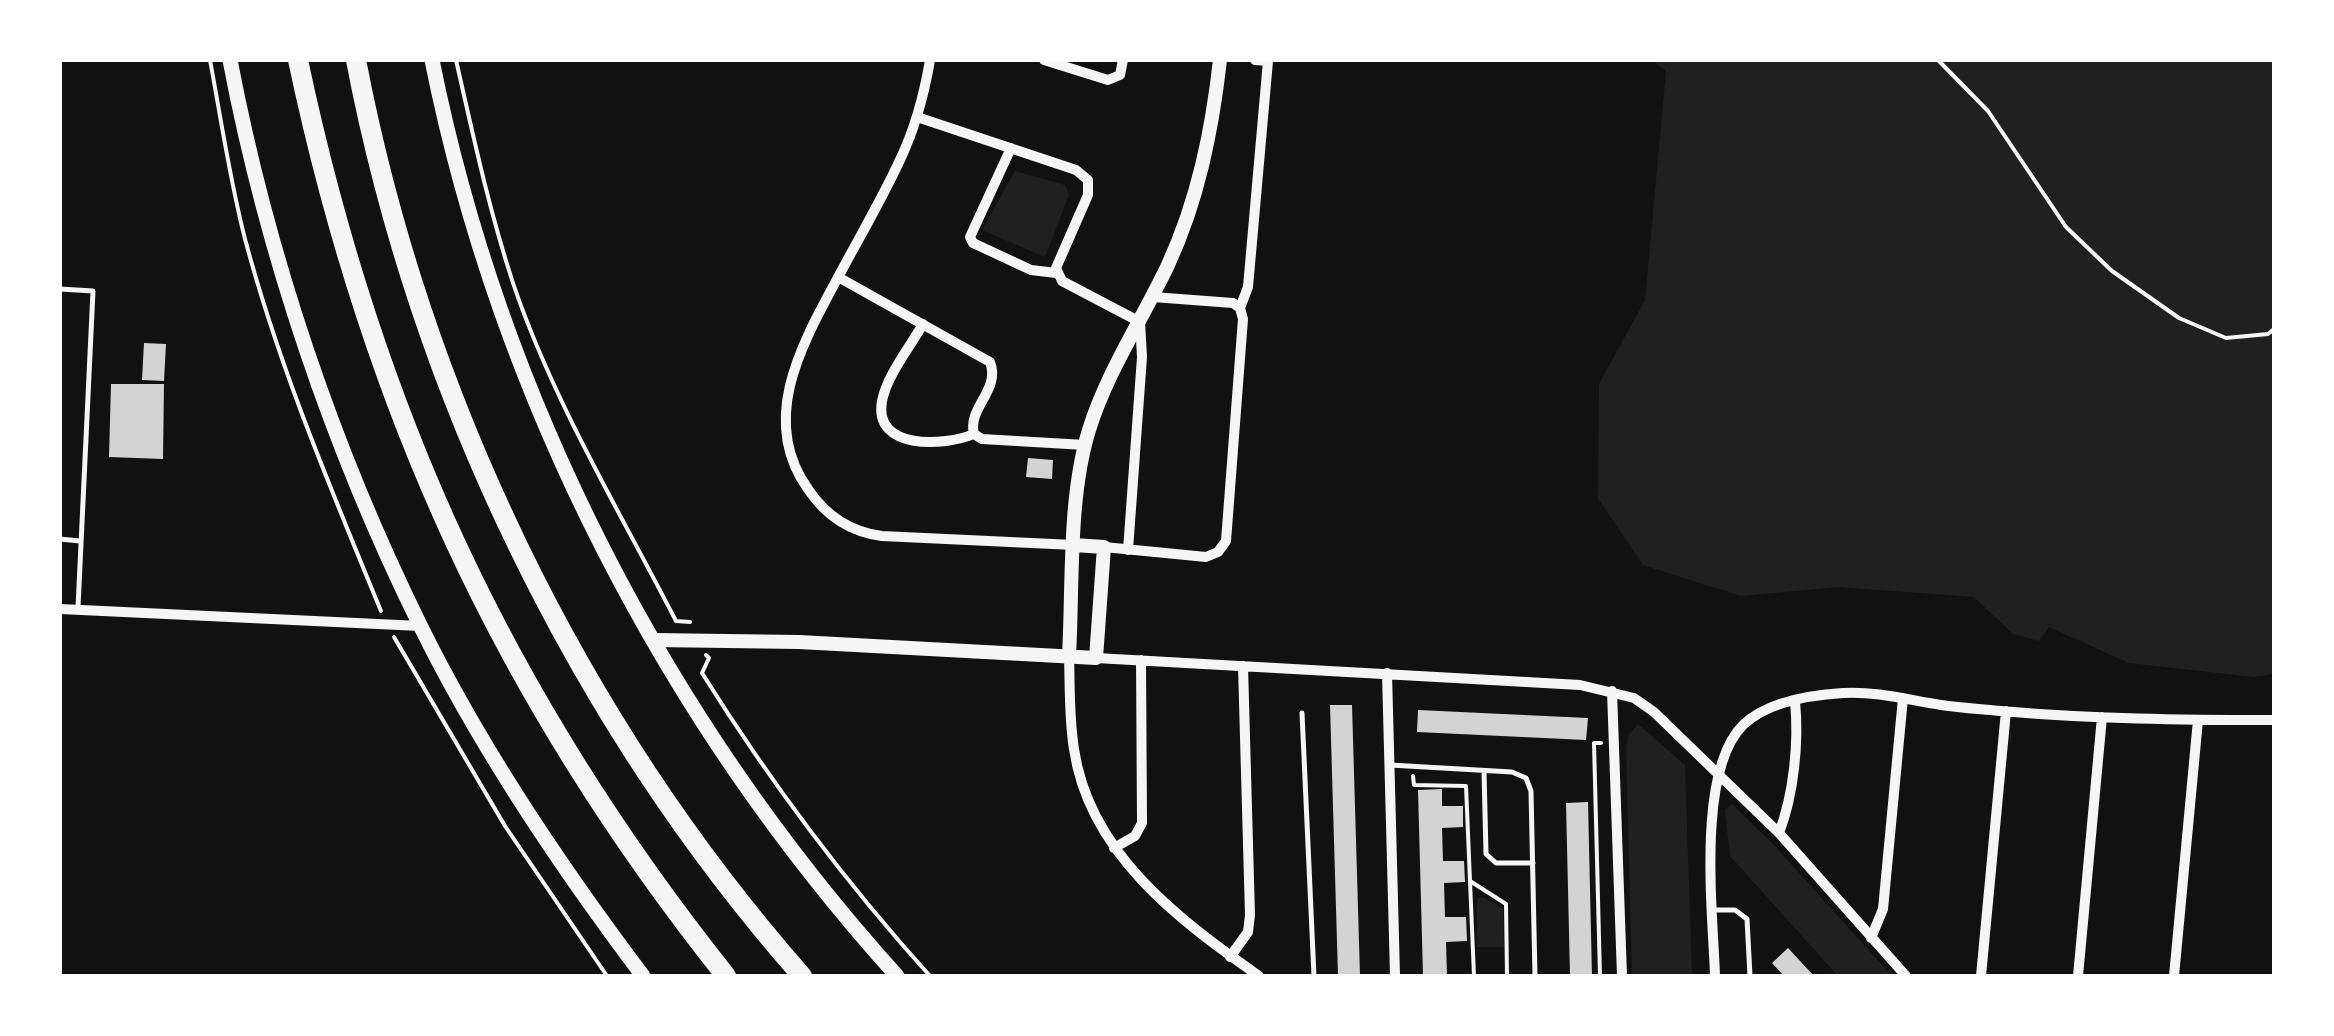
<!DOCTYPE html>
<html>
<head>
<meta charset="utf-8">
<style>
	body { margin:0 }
	#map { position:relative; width:2334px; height:1036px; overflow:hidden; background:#111; font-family:"Libre Baskerville",serif }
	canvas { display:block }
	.frame { position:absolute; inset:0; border:62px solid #fff; pointer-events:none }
</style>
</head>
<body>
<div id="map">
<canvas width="2334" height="1036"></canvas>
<div class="frame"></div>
</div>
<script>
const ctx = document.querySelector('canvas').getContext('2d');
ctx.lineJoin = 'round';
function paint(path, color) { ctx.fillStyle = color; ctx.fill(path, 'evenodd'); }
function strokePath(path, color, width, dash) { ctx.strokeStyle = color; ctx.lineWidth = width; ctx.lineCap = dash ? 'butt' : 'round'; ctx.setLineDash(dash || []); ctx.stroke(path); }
const green = new Path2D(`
	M1652,60H2274V674L2254,677L2129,663L2049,627L2039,641L2013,634L1974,597L1838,587L1741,596L1643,565L1598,498L1599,384L1645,300L1666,71Z
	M1015,171L1065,185L1069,195L1045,257L982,230Z
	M1638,724L1685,765L1692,976H1632L1626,747L1629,735Z
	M1732,804L1771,842L1892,976H1838L1730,856L1725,810Z
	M1477,898H1484L1503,908L1504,947H1477Z`);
const building = new Path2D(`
	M144,343L166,344L164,381L142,380Z
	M111,384H164L163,459L109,457Z
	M1028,458L1053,460L1052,479L1026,477Z
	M1330,705H1352L1360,976H1338Z
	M1418,710L1588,718L1586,740L1417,732Z
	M1442,789V806H1463V827L1442,828L1443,861H1464L1465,882L1444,883L1445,917H1466L1467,941L1446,942L1447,976H1423L1418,790Z
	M1588,802L1592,976H1570L1566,803Z
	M1788,948L1814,976H1784L1772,963Z`);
const path = new Path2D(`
	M210,60C221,119 230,181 245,239C279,367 331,489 381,611
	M456,60C473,135 489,210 513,283C552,399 620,512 676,621L690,622
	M1938,60L1988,111L2066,227L2112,271L2179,318L2226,338L2268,334L2274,329
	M394,637L505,826L607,976
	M706,655L709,658L702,673C769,780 845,882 930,976
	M1413,776L1414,785L1466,786L1474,976
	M1470,881L1506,904L1507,976
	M1600,976L1594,743H1601`);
const service = new Path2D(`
	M60,289L93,291L78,607
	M60,539L80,541
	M1302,713L1314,976
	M1390,765L1512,772L1526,778L1531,791L1535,976
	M1484,771L1486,854L1496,863H1533
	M1713,910H1735L1747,919L1750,976`);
const minor = new Path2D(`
	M930,60C924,96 915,129 899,162C880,203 856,243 835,283C801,346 759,421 808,489C826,516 850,532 882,536L1074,545
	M1044,60L1108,80L1120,75L1123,60
	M917,117L1076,170L1088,180V195L1056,268L1062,281L1140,322L1142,357L1128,550
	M1011,148L970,237L973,243L1031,270L1056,273
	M838,277L990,362C1001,390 967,408 974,434
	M1153,297L1233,303L1240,308
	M923,324C910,347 887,375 882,401C873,451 945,446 974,434
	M974,434L982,439L1085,445
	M1104,547L1206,557L1218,552L1226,541L1243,319L1240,308L1248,287L1268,61L1255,60
	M60,609L420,626
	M1069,656C1070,687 1069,719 1074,749C1089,853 1179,920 1259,976
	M1096,658L1580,685L1634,698L1654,712L1779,833L1906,976
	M1387,673L1395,976
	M1612,691L1622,976
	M1779,833C1794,794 1799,742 1795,701
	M1114,848L1135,836L1142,823L1141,660
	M1871,938L1883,909L1903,698
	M1230,957L1248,932L1250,915L1243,666
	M1715,976C1713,913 1696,772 1743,725C1767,702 1811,695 1843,693C1875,691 1909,700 1941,705C1961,708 1981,709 2001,711C2092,719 2183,720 2274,720
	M1981,976L2006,711
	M2078,976L2102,717
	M2174,976L2198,720`);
const tertiary = new Path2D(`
	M654,640L799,642L1096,658L1104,547L1074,545
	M1069,656C1073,585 1068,498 1089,430C1107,372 1142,320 1168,265C1198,200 1212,131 1220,60`);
const secondary = new Path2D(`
	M230,60C267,254 333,449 420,625C481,749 560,866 643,976
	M432,60C500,399 666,720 897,976`);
const motorway = new Path2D(`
	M298,60C372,410 503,696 726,976
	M356,60C420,394 577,720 802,976`);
paint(green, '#202020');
paint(building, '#d3d3d3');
strokePath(path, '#f5f5f5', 4);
strokePath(service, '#f5f5f5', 5);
strokePath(minor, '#f5f5f5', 10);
strokePath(tertiary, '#f5f5f5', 14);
strokePath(secondary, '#f5f5f5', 15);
strokePath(motorway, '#f5f5f5', 20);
</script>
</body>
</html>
